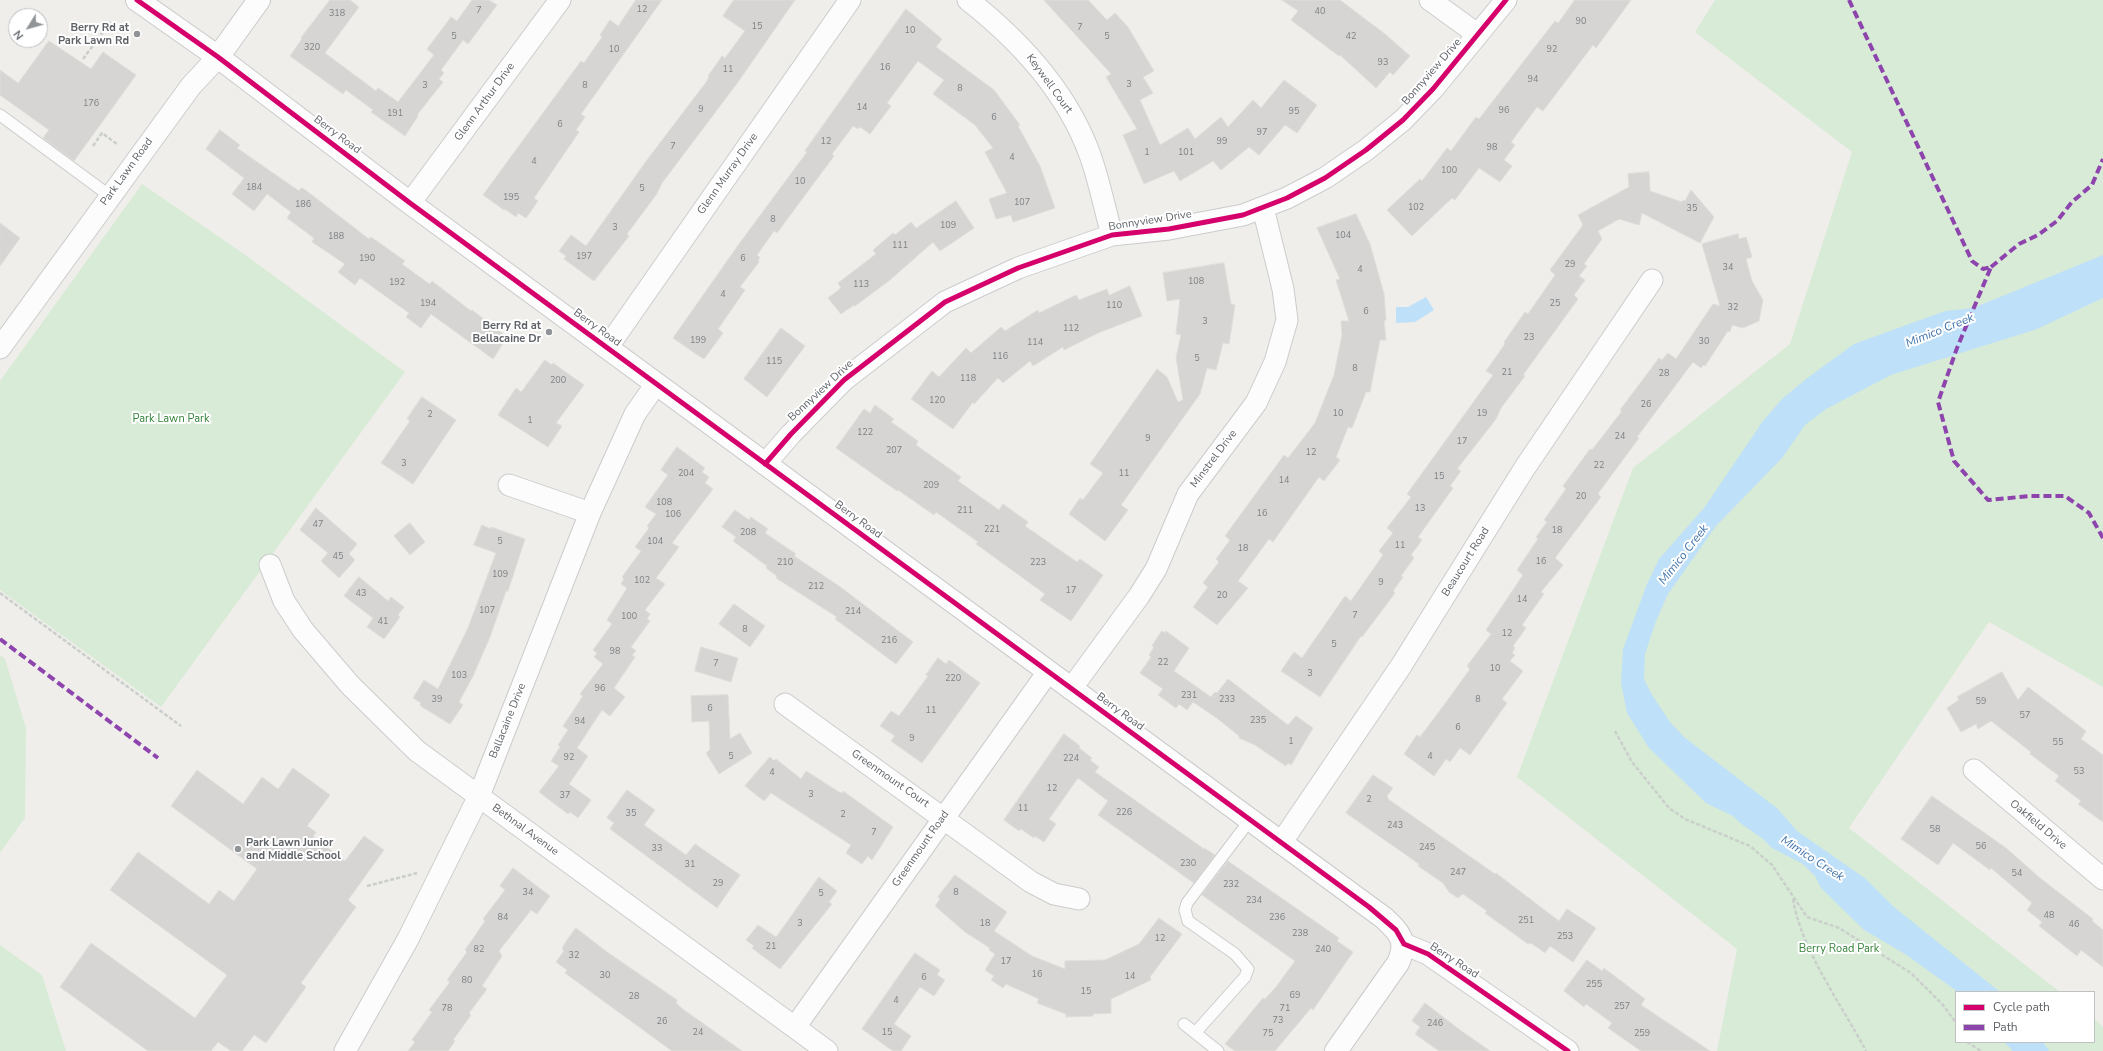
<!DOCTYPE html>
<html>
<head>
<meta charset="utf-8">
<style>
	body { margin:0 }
	#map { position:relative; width:2103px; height:1051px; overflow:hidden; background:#efeeea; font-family:"Nunito Sans",sans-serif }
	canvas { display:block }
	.legend { position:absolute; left:1955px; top:991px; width:140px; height:52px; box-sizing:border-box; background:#fff; border:1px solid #bfc1c3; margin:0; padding:5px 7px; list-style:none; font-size:12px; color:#5f6368 }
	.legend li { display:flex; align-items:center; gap:8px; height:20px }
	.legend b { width:20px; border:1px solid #bfc1c3 }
	.north { position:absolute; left:8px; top:8px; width:40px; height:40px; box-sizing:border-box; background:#fff; border:1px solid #bfc1c3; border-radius:50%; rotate:233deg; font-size:11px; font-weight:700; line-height:16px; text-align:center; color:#5f6368 }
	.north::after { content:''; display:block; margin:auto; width:14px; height:18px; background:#919496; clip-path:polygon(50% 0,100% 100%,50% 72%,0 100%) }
</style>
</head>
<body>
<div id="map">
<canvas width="2103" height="1051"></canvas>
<ul class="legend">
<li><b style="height:5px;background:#d6006c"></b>Cycle path</li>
<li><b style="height:5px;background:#8e44ad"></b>Path</li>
</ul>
<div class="north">N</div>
</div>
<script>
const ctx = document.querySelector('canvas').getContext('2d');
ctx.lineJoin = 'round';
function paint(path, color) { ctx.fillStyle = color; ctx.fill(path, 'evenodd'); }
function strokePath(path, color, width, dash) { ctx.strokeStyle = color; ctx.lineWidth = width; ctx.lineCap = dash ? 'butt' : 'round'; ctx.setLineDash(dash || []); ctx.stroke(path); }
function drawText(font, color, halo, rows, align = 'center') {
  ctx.font = font + ' "Nunito Sans",sans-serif'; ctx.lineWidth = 4; ctx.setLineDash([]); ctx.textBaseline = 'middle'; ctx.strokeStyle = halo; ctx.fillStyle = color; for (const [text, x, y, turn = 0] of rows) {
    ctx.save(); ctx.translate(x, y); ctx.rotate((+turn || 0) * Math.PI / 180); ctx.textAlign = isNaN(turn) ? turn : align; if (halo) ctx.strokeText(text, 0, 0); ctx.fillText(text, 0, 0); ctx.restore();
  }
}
const green = new Path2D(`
	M1715,0H2103V687L1989,622L1849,828L2060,992H1956V1042H2094V1018L2103,1027V1051H1717L1737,949L1517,777L1633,468L1790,344L1852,152L1695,32Z
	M142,184L244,254L405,372L161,707L0,590V381Z
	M0,655L5,659L26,728L25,818L0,853Z
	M0,945L42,975L66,1051H0Z`);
const water = new Path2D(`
	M2103,255V298L2037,329L1891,375L1826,409L1805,425L1782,458L1716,526L1668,594L1656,621L1645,654L1644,679L1652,695L1670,722L1684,737L1778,809L1797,831L1866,879L1894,907L2000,992H1958L1905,954L1864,930L1821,888L1815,876L1803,864L1772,848L1763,839L1740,823L1733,816L1706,803L1649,748L1627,713L1621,683L1623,649L1647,584L1659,559L1704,508L1763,421L1782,399L1806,379L1854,344L1945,311L1973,308Z
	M1426,297L1434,310L1415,322L1396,323V307H1408Z
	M2004,1042H2043L2049,1051H2013Z`);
const building = new Path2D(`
	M330,0H350L359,7L325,53L376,91L378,88L398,102L434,55L427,49L451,17L457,21L472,0H489L497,5L468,44L463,40L441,70L444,73L439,79L443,82L417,115L418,116L405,136L371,112L373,110L346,90L343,94L290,56L302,39L301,38Z
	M636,0H662L581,114L585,117L576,130L579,132L534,198L538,201L526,218L518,213L516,217L505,209L504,210L483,195L581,61L584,63L602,37L600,35L610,20L618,26Z
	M734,0H795L738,82L662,183L656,195L627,234L629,236L594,281L564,259L566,256L559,251L571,235L586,246L647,160L707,81L709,77L708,76L722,56L725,58L745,31L723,16Z
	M1044,0H1088L1107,20L1115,13L1128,27L1154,71L1143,77L1153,93L1140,100L1160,145L1188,128L1195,139L1221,117L1228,127L1253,100L1261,108L1284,80L1317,105L1297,133L1285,125L1259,155L1249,147L1221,170L1213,161L1180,181L1174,171L1144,184L1123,135L1137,129L1106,77L1111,74Z
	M1282,0H1340L1385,34L1410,56L1393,75L1390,72L1376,88L1340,55L1339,56L1291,20L1298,11Z
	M1575,0H1631L1596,48L1593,45L1543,111L1537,107L1511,142L1515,145L1504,160L1512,166L1500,182L1479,168L1455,200L1452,198L1412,236L1387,210L1420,179L1422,181L1447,148L1451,151L1476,117L1479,119L1555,21L1558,23Z
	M906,9L942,39L936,47L994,90L1020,125L1018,126L1040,166L1055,208L1013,222L1011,215L996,219L989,199L1007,193L985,152L993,148L975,125L933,94L944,80L918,61L887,103L891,106L870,134L860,127L858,129L853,126L832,154L834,156L777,233L774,231L757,255L760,258L758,260L759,262L740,287L745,290L718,329L723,333L704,359L696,354L673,338L739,244L807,152L805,151Z
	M49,41L91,69L103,52L136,75L74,161L43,138L49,130L0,95V70L18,83Z
	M220,130L240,145L237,148L299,191L301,188L304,189L369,239L371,237L405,261L402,264L425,281L430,284L432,281L471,311L472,310L507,337L493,359L431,314L421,328L406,317L409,313L360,278L355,285L338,272L345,264L312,242L314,238L287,218L291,212L267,194L254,211L232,194L244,178L206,149Z
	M1649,172L1650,191L1682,202L1683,200L1685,201L1691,190L1714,217L1700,243L1642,213L1639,225L1619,219L1598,231L1602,239L1584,264L1587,266L1579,276L1585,280L1574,295L1578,299L1523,375L1525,376L1501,408L1496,419L1457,469L1461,471L1450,486L1453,488L1418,537L1422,540L1411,555L1414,558L1401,576L1403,577L1393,591L1395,593L1362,637L1361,636L1320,697L1281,671L1294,652L1302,658L1345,596L1351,601L1383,555L1379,551L1393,533L1387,528L1411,497L1407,494L1493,375L1486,371L1505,344L1504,342L1525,312L1528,314L1555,275L1550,270L1583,225L1578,215L1629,187L1628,174Z
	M956,201L974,228L940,251L933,242L890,280L855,306L854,305L841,314L828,298L841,288L838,283L876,254L873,250L893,233L895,235L911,222L916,228Z
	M1356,214L1370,244L1384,294L1386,320L1384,321L1386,340H1380L1370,392H1366L1352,428L1348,427L1336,457L1340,460L1324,481L1319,477L1273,542L1269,539L1238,581L1248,588L1217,625L1193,607L1208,587L1203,583L1219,562L1216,559L1230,540L1225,536L1284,455L1288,458L1315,423L1334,375L1342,335L1341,321H1349L1336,280L1340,279L1317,228Z
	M0,223L20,238L0,266Z
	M1738,234L1739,239L1746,237L1752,257L1746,259L1752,281L1763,300L1759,321L1743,328L1732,325L1730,332L1728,331L1705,366L1703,365L1701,368L1693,362L1637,437L1639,438L1599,492L1598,494L1601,497L1555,558L1563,565L1541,592L1544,594L1522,625L1526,628L1513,646L1515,648L1512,653L1515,655L1510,661L1523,671L1502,699L1507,703L1470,755L1460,748L1450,762L1446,759L1434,776L1404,754L1417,735L1420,737L1447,701L1470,669L1467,666L1491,634L1486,630L1523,575L1517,570L1538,539L1536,537L1547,522L1544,520L1566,489L1563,486L1590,449L1592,450L1622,411L1620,410L1659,358L1662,360L1668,353L1676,359L1713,304L1720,306L1702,244Z
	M1224,263L1231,304L1235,305L1229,344L1223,343L1216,370L1207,368L1200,394L1121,505L1128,510L1105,541L1069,514L1080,498L1083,500L1103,473L1090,464L1157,369L1167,377L1178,402L1183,400L1176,357L1181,335L1176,334L1180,299L1167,301L1163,273Z
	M1130,286L1142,316L1098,333L1064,350L1063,347L1033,366L1030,361L1003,383L998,378L974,404L973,402L953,429L911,399L932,371L939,377L966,348L971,353L1001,327L1005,331L1038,310L1039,313L1076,295L1079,300L1107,289L1109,295Z
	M781,328L805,346L767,397L744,379Z
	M545,360L552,365L553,363L584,385L556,423L562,426L548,447L498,415L516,388L521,392Z
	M422,397L456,420L413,484L381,463L410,421L407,419Z
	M875,405L894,419L891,422L918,441L916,445L961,477L958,481L999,510L1003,504L1028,522L1025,526L1077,562L1080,559L1103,575L1071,621L1040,600L1045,594L976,544L978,542L936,512L934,515L898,490L897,491L836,448L864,409L870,413Z
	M677,447L705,468L702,472L709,477L705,483L713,489L672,543L679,547L656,578L665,584L645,610L650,614L647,619L650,621L631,647L636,651L632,655L635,657L614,688L625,697L610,716L602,710L577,748L588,756L569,784L591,800L578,818L570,812L568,814L539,792L559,766L551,761L560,747L558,745L568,730L563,726L583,696L580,694L603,664L594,657L597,653L593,650L612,624L607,620L627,588L621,584L624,579L622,577L641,551L635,547L649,528L647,526L656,514L645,507L668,475L661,470Z
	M316,508L357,544L349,554L355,560L339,578L321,561L328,553L300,530Z
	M735,510L749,520L751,517L768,529L765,533L796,554L794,556L839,586L913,642L896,664L835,619L837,617L776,578L777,576L766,568L767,566L733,541L736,537L722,527Z
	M410,523L425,542L410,555L394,536Z
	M482,525L491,529V527L525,539L508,591H506L490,637L473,676L459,702L463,705L450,724L422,707L420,705L421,703L413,698L424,680L438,689L468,628L496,553L474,545Z
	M359,577L388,601L391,597L404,607L398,615L400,617L384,639L367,627L373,618L344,596Z
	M734,604L765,626L750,647L719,624Z
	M1162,631L1165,633L1166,631L1189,648L1174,671L1211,697L1215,692L1217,693L1228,679L1288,725L1296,716L1313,728L1291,765L1288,763L1286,766L1255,745L1239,738V736L1218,719L1193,702L1187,710L1179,704L1176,708L1158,695L1163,689L1140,673L1151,657L1149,655L1154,647L1152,646Z
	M701,647L738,658L731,682L695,671Z
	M938,658L946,664L949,660L980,683L922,763L891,741L895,736L880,726L891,711L899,716L928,676L926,675Z
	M2002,672L2018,700L2028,687L2086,731L2081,739L2103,755V822L2078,804L2081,801L2055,781L2059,776L2030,754L2031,752L1991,721L1978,729L1976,724L1961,732L1947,708L1959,700L1957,697Z
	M728,695L730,739L740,733L752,753L719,774L706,753L710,750L709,721L692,722L691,696Z
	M1064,734L1080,746L1079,748L1092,758L1090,760L1099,767L1095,772L1204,849V848L1215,855L1194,883L1098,815L1108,801L1078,778L1049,819L1056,824L1044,842L1035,836L1034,838L1021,829L1019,831L1004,820Z
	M770,757L774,761L776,759L801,779L806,771L839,792L842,793L843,791L893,827L872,860L868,856L862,864L846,853L851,845L771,793L764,801L745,786Z
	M293,768L330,795L307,826L316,832L313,837L345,861L364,836L384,850L348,900L356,907L301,983L306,987L266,1043L254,1035L242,1051H231L218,1042L211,1051H148L60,987L91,943L195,1018L227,975L110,890L138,852L209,904L219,890L234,901L257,869L171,806L197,770L243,804L262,777L278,789Z
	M1373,775L1393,788L1387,796L1388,799L1495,874L1496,873L1559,921L1567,909L1596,928L1573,962L1550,946L1545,953L1531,943L1528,944L1485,913L1487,911L1463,894L1458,898L1449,892L1443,883L1418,866L1419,864L1346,813Z
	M627,790L655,810L644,825L686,855L695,844L740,875L717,908L610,829L614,823L607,818Z
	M1932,796L2006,848L2040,878L2093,919L2092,921L2103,930V967L2081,950L2077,956L2039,926L2042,922L2027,910L2032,903L1991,868L1990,870L1953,843L1938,865L1901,839Z
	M1228,861L1339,938L1337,941L1353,952L1313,1010L1311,1008L1275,1051H1235L1225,1044L1263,998L1265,999L1276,987L1295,961L1202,895Z
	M513,868L550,896L537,914L531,910L499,951L502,956L482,986L487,989L469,1013L471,1015L453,1040L455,1041L448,1051H408L415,1042L412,1040L432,1012L429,1010L450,982L447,980L467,952L465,950L485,921L483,919L505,890L500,886Z
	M955,875L1007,912L994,931L1032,956L1065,969V961L1105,960L1139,944L1159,918L1182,934L1150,977L1151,980L1111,999V1013L1093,1014V1016L1066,1017V1014L1037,1003L1039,999L1006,984L1003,988L991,980L994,976L985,970L995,954L989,950L990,948L965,932L935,906L940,899L938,897Z
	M819,877L837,891L829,902L832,904L780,969L752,948L754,946L746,940L758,925L776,937Z
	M576,928L607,952L677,1000L676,1003L684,1010L742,1051H672L565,973L567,970L556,962L564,951L562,949L565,943Z
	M915,953L940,970L937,975L945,980L934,996L920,987L894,1024L911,1036L901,1051H893L862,1029Z
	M1587,960L1602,971L1604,968L1645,999L1641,1005L1710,1051H1641L1608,1028L1612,1023L1586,1004L1584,1007L1564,991Z
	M1425,1003L1460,1030L1490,1051H1439L1415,1034L1420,1027L1412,1021Z`);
const path = new Path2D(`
	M83,59L111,21
	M93,146L102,133L117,144
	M0,593L181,726
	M1615,731L1632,762L1669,808L1685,819L1750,846L1772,865L1807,917L1839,928L1911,973L1943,1005L1956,1023
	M367,886L417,873
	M1793,899C1801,950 1842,1005 1866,1051
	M1967,1042L1981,1051`);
const lane = new Path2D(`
	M0,115L110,196
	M1184,1024L1218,1051
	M1195,1033L1245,977L1248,969L1235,954L1188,921L1185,910L1187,903L1250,820`);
const street = new Path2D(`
	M968,0C1024,44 1073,98 1094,167C1101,190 1106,213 1112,235
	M1430,0L1477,34
	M410,203L560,0
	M0,348L191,86L218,57
	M607,348L850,0
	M765,464L791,434L844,380L945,302L1018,268L1112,235L1169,229L1243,215L1287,198L1325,178L1366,150L1403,120L1433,89L1506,0
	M509,485L590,513
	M270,565L284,601L303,630L350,685L417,751L827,1051
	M1071,689L1139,596L1156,569L1188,494L1256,403L1275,362L1287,320L1283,289L1263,208
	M785,704L1031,882L1054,894L1079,899
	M1974,770L2103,879
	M1281,843L1401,666L1524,469L1652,280
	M1404,944L1428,954L1568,1051
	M795,1027L1048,672
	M345,1051L408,939L479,796L590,513L635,414L656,384`);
const secondary = new Path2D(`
	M137,0L218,57L410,203L1384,918C1400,933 1408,941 1398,963L1336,1051
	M218,57L259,0`);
const quiet = new Path2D(`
	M1849,0L1972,261L1983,269L1991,267L1957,348L1938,402L1954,461L1988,500L2030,496H2065L2089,513L2103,538
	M1991,267L2019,244L2038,235L2057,221L2072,202L2092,185L2103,159
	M0,639L158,758`);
const cycleway = new Path2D(`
	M137,0L218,57L410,203L1369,907L1396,930L1404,944L1428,954L1568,1051
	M765,464L791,434L844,380L945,302L1018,268L1112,235L1169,229L1243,215L1287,198L1325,178L1366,150L1403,120L1433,89L1506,0`);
const markers = [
	[137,34,4,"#919496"],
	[549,332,4,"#919496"],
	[238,849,4,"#919496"]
];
const numberNames = [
	["12",642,10],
	["7",479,11],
	["40",1320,12],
	["318",337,14],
	["90",1581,22],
	["15",757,27],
	["7",1080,28],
	["10",910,31],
	["5",454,37],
	["5",1107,37],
	["42",1351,37],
	["320",312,48],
	["10",614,50],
	["92",1552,50],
	["93",1383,63],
	["16",885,68],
	["11",728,70],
	["94",1533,80],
	["3",1129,85],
	["3",425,86],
	["8",585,86],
	["8",960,89],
	["176",91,104],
	["14",862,108],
	["9",701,110],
	["96",1504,111],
	["95",1294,112],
	["191",395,114],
	["6",994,118],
	["6",560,125],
	["97",1262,133],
	["12",826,142],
	["99",1222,142],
	["7",673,147],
	["98",1492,148],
	["1",1147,153],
	["101",1186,153],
	["4",1012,158],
	["4",534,162],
	["100",1449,171],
	["10",800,182],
	["184",254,188],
	["5",642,189],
	["195",511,198],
	["107",1022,203],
	["186",303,205],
	["102",1416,208],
	["35",1692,209],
	["8",773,220],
	["109",948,226],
	["3",615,228],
	["104",1343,236],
	["188",336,237],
	["111",900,246],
	["197",584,257],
	["190",367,259],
	["6",743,259],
	["29",1570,265],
	["34",1728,268],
	["4",1360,270],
	["108",1196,282],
	["192",397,283],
	["113",861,285],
	["4",723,295],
	["194",428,304],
	["25",1555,304],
	["110",1114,306],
	["32",1733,308],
	["6",1366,312],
	["3",1205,322],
	["112",1071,329],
	["23",1529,338],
	["199",698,341],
	["30",1704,342],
	["114",1035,343],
	["116",1000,357],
	["5",1197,359],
	["115",774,362],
	["8",1355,369],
	["21",1507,373],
	["28",1664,374],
	["118",968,379],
	["200",558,381],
	["120",937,401],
	["26",1646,405],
	["10",1338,414],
	["19",1482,414],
	["2",430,415],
	["1",530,421],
	["122",865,433],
	["24",1620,437],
	["9",1148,439],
	["17",1462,442],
	["207",894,451],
	["12",1311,453],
	["3",404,464],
	["22",1599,466],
	["204",686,474],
	["11",1124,474],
	["15",1439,477],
	["14",1284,481],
	["209",931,486],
	["20",1581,497],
	["108",664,503],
	["13",1420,509],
	["211",965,511],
	["16",1262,514],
	["106",673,515],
	["47",318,525],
	["221",992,530],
	["18",1557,531],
	["208",748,533],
	["5",500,542],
	["104",655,542],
	["11",1400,546],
	["18",1243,549],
	["45",338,557],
	["16",1541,562],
	["210",785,563],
	["223",1038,563],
	["109",500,575],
	["102",642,581],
	["9",1381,583],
	["212",816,587],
	["17",1071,591],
	["43",361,594],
	["20",1222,596],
	["14",1522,600],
	["107",487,611],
	["214",853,612],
	["7",1355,616],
	["100",629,617],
	["41",383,622],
	["8",745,630],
	["12",1507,634],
	["216",889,641],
	["5",1334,645],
	["98",615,652],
	["22",1163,663],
	["7",716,664],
	["10",1495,669],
	["3",1310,674],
	["103",459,676],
	["220",953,679],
	["96",600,689],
	["231",1189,696],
	["39",437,700],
	["233",1227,700],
	["8",1478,700],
	["59",1981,702],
	["6",710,709],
	["11",931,711],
	["57",2025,716],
	["235",1258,721],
	["94",580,722],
	["6",1458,728],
	["9",912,739],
	["1",1291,742],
	["55",2058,743],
	["5",731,757],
	["4",1430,757],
	["92",569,758],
	["224",1071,759],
	["53",2079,772],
	["4",772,773],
	["12",1052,789],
	["3",811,795],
	["37",565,796],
	["2",1369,800],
	["11",1023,809],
	["226",1124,813],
	["35",631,814],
	["2",843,815],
	["243",1395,826],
	["58",1935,830],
	["7",874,833],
	["56",1981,847],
	["245",1427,848],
	["33",657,849],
	["230",1188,864],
	["31",690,865],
	["247",1458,873],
	["54",2017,874],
	["29",718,884],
	["232",1231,885],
	["34",528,893],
	["8",956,893],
	["5",821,894],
	["234",1254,901],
	["48",2049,916],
	["84",503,918],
	["236",1277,918],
	["251",1526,921],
	["3",800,924],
	["18",985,924],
	["46",2074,925],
	["238",1300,934],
	["253",1565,937],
	["12",1160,939],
	["21",771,947],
	["82",479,950],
	["240",1323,950],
	["32",574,956],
	["17",1006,962],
	["16",1037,975],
	["30",605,976],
	["14",1130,977],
	["6",924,978],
	["80",467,981],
	["255",1594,985],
	["15",1086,992],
	["69",1295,996],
	["28",634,997],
	["4",896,1001],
	["257",1622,1007],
	["78",447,1009],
	["71",1285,1009],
	["73",1278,1021],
	["26",662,1022],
	["246",1435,1024],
	["24",698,1033],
	["15",887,1033],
	["75",1268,1034],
	["259",1642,1034]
];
const poiNames = [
	["Berry Rd at",129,28],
	["Park Lawn Rd",129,41],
	["Berry Rd at",541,326],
	["Bellacaine Dr",541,339],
	["Park Lawn Junior",246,843,"left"],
	["and Middle School",246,856,"left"]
];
const streetNames = [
	["Bonnyview Drive",1432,72,-49],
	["Keywell Court",1049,84,54],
	["Glenn Arthur Drive",485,102,-54],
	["Berry Road",337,135,37],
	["Park Lawn Road",127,172,-54],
	["Glenn Murray Drive",728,174,-55],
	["Bonnyview Drive",1150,221,-9],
	["Berry Road",597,328,36],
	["Bonnyview Drive",821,391,-43],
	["Minstrel Drive",1214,459,-53],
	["Berry Road",858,520,36],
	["Beaucourt Road",1466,562,-58],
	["Berry Road",1120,712,36],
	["Ballacaine Drive",508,721,-68],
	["Greenmount Court",890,779,35],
	["Oakfield Drive",2038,825,40],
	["Bethnal Avenue",525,830,36],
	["Greenmount Road",921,849,-55],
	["Berry Road",1454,961,33]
];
const parkNames = [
	["Park Lawn Park",171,419],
	["Berry Road Park",1839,949]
];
const waterNames = [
	["Mimico Creek",1940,331,-22],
	["Mimico Creek",1684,555,-52],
	["Mimico Creek",1812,859,33]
];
paint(green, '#d8ebd6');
paint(water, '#bfe0f9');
paint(building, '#d6d5d3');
strokePath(building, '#deddd9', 1);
strokePath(lane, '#cbcccc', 13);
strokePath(street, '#cbcccc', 23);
strokePath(secondary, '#cacacb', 24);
strokePath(path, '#cacfcc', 2.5, [4, 2]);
strokePath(lane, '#fdfcfc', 11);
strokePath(street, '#fdfcfc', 21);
strokePath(secondary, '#fdfcfc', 22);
strokePath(quiet, '#8e44ad', 4, [8, 4]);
strokePath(cycleway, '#d6006c', 5);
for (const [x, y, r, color] of markers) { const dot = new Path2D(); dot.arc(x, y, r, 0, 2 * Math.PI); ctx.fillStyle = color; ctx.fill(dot); strokePath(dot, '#fff', 1.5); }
drawText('9px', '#7e8184', null, numberNames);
drawText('bold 11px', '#5f6368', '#fff', poiNames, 'right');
drawText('11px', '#5f6368', '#fff', streetNames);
drawText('11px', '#348238', '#fff', parkNames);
drawText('italic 12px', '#4174aa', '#fff', waterNames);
</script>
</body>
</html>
